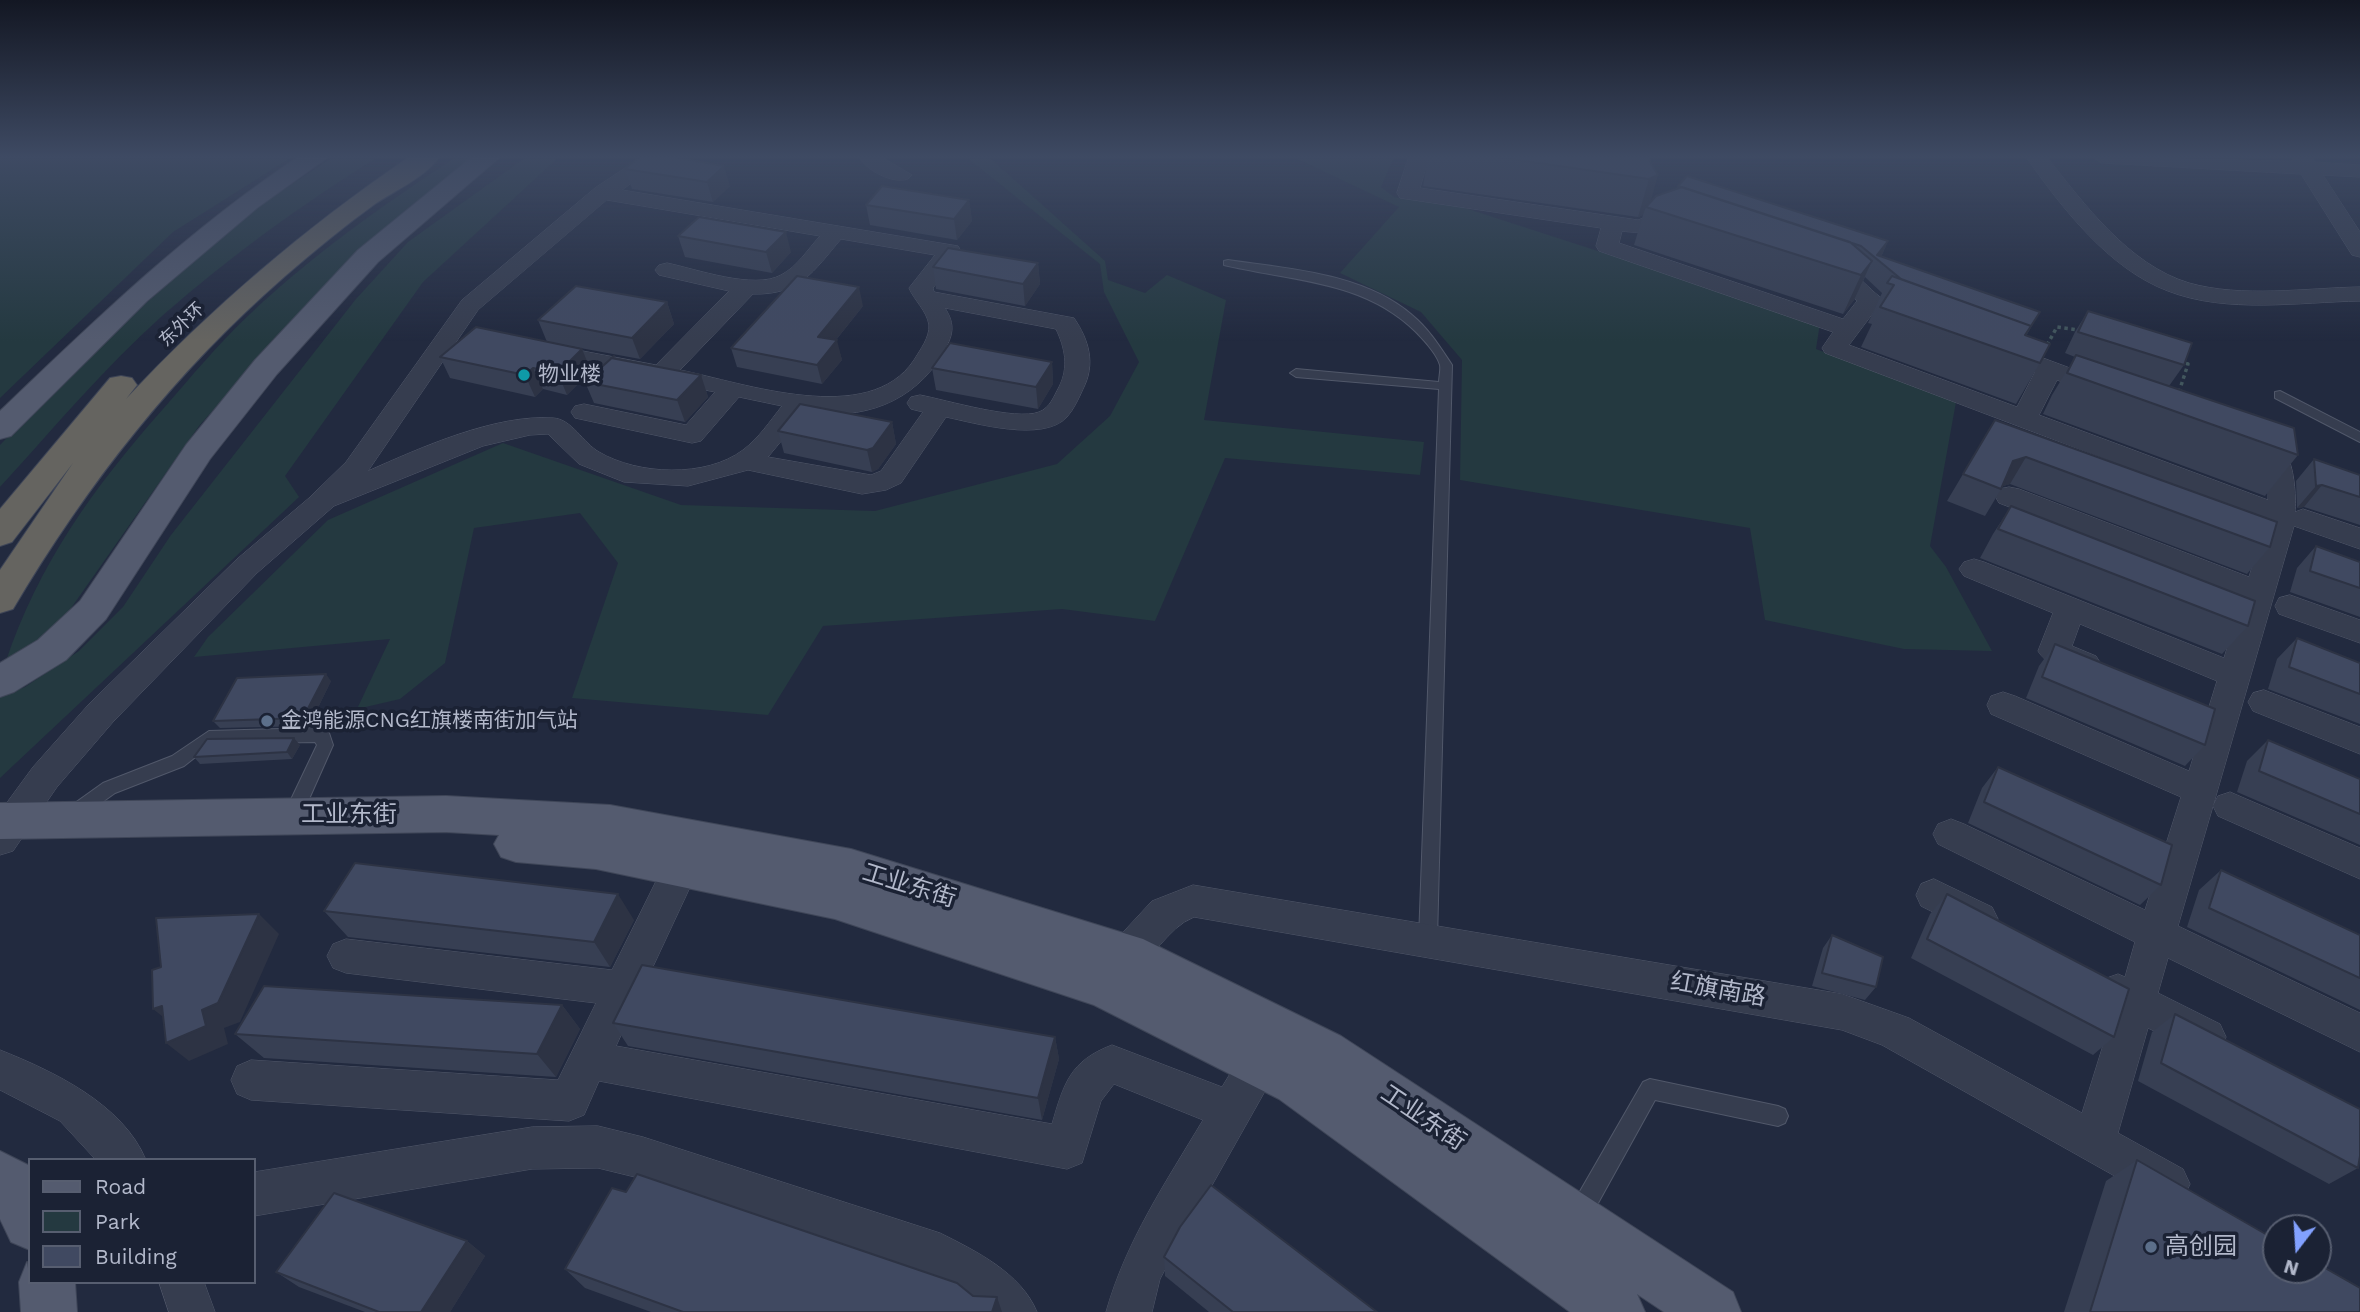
<!DOCTYPE html>
<html>
<head>
<meta charset="utf-8">
<style>
	body { margin:0 }
	#map { position:relative; width:2360px; height:1312px; overflow:hidden; background:#222a3f; font-family:"Work Sans",sans-serif }
	canvas { display:block }
	.legend { position:absolute; left:28px; top:1158px; width:228px; height:126px; box-sizing:border-box; background:#1b2234; border:2px solid #575e70; margin:0; padding:9px 12px; list-style:none; font-size:21px; color:#b2b8ca }
	.legend li { display:flex; align-items:center; gap:14px; height:35px }
	.legend b { width:35px; border:2px solid #575e70 }
	.north { position:absolute; left:2262px; top:1214px; width:70px; height:70px; box-sizing:border-box; background:#1b2234; border:2px solid #575e70; border-radius:50%; rotate:197deg; font-size:19px; font-weight:700; line-height:28px; text-align:center; color:#b2b8ca }
	.north::after { content:''; display:block; margin:auto; width:24px; height:32px; background:#82a1ff; clip-path:polygon(50% 0,100% 100%,50% 72%,0 100%) }
</style>
</head>
<body>
<div id="map">
<canvas width="2360" height="1312"></canvas>
<ul class="legend">
<li><b style="height:9px;background:#545b6f"></b>Road</li>
<li><b style="height:19px;background:#243940"></b>Park</li>
<li><b style="height:19px;background:#404961"></b>Building</li>
</ul>
<div class="north">N</div>
</div>
<script>
const ctx = document.querySelector('canvas').getContext('2d');
ctx.lineJoin = 'round';
function paint(path, color) { ctx.fillStyle = color; ctx.fill(path, 'evenodd'); }
function strokePath(path, color, width, dash) { ctx.strokeStyle = color; ctx.lineWidth = width; ctx.lineCap = dash ? 'butt' : 'round'; ctx.setLineDash(dash || []); ctx.stroke(path); }
function drawText(font, color, halo, rows, align = 'center') {
  ctx.font = font + ' "Work Sans","Noto Sans SC",sans-serif'; ctx.lineWidth = 7; ctx.setLineDash([]); ctx.textBaseline = 'middle'; ctx.strokeStyle = halo; ctx.fillStyle = color; for (const [text, x, y, turn = 0] of rows) {
    ctx.save(); ctx.translate(x, y); ctx.rotate((+turn || 0) * Math.PI / 180); ctx.textAlign = isNaN(turn) ? turn : align; if (halo) ctx.strokeText(text, 0, 0); ctx.fillText(text, 0, 0); ctx.restore();
  }
}
const green = new Path2D(`
	M0,157H292L173,232L0,398Z
	M333,157H378C302,204 229,257 162,316C104,368 53,429 0,487V445L98,345L201,254L260,205Z
	M456,157H474L293,320L199,426L69,611L43,640L5,664C38,564 94,487 163,409C191,377 218,344 249,315C312,255 383,205 456,157Z
	M526,157H559L423,282L285,476L299,497L0,778V697L25,687L79,651L123,607L171,535L356,299L408,242Z
	M966,157H989L1105,261L1108,280L1145,293L1167,275L1226,300L1204,420L1424,442L1420,475L1225,458L1155,621L1062,609L823,626L768,715L572,698L618,563L580,513L474,528L445,663L400,699L357,709L390,639L194,657L208,637L328,520L503,443L681,505L875,511L1057,464L1110,416L1139,362L1104,292L1100,264Z
	M1293,157H1394L1381,187L1394,197L1462,207L1820,323L1816,349L1956,402L1930,546L1946,567L1992,651L1904,649L1765,620L1750,528L1460,480L1462,360L1421,312L1340,273L1399,207Z`);
const path = new Path2D(`
	M2047,345L2057,327L2079,330
	M2179,392L2188,364L2181,362`);
const service = new Path2D(`
	M1228,260C1288,269 1364,273 1412,315C1429,329 1440,347 1452,365L1437,939L1435,945L1428,947L1421,945L1419,939L1439,389L1296,377L1290,373L1296,369L1439,382C1439,377 1441,370 1440,365C1437,354 1423,339 1415,331C1363,280 1291,281 1224,265V261Z
	M2280,391L2360,432V442L2275,398V392Z
	M316,728L329,733L333,745L305,808L311,816L308,821C298,825 291,819 286,810L317,745L315,742L212,744L184,766L115,793L80,818L74,820L68,818L65,813L68,808L103,783L172,756L209,731Z
	M1650,1079L1778,1106L1785,1109L1788,1116L1785,1123L1778,1126L1655,1100L1587,1223L1579,1226L1571,1223L1568,1215L1571,1207L1643,1082Z`);
const minor = new Path2D(`
	M642,157H666L622,190L958,246L961,251L933,288L934,292L1074,318C1089,340 1096,364 1083,389C1079,398 1074,409 1067,417C1043,443 975,423 946,417L901,483L886,490L862,494L748,470L688,486L624,482L579,464L548,434L530,435L483,446L334,506L257,573L113,722L57,787L13,851L0,855V812L33,767L89,704L237,559L309,498L346,462L462,300L595,188ZM607,200L820,236C808,249 797,267 781,275C754,290 696,269 667,263L659,265L655,270L659,275L729,291L656,365L546,344L537,346L534,351L537,356L546,358L715,392L686,425L584,404L575,406L571,412L575,418L692,443L701,441L739,397L782,406C770,421 759,438 743,450C706,478 638,475 599,452C583,443 572,419 553,418C495,414 420,448 368,471L478,310ZM841,239L935,255L909,288C914,300 927,311 929,325C930,337 920,350 914,360C869,428 744,383 680,370L753,294C800,295 813,272 841,239ZM945,308L1056,329C1065,348 1069,367 1059,387C1054,396 1050,408 1039,412C1016,421 946,400 920,395L911,397L907,403L911,409L923,412L881,471L871,475L768,457L806,411C861,422 915,402 943,353C953,336 956,325 945,308Z
	M858,157H882L912,175L908,179C892,184 868,171 858,157Z
	M1409,157H1429L1420,188L1638,220L1669,209L1677,211L1680,216C1668,232 1640,234 1622,231L1619,243L1843,319L1857,301L1838,282L1813,267L1817,262C1846,255 1862,285 1883,299C1896,307 1911,310 1926,315L1929,320L1926,325L1917,327L1873,313L1849,345L2017,407L2035,372L1990,355L1987,350L1990,345H2008L2113,384L2117,389L2113,394H2095L2057,380L2039,415L2268,500C2269,467 2263,466 2247,441L2251,435C2291,424 2297,484 2295,512L2303,509L2360,528V549L2294,526L2213,806L2218,796L2230,792L2360,848V879L2218,816L2213,806L2178,926L2360,1013V1052L2168,958L2158,993L2220,1024L2226,1037L2220,1050L2206,1056L2148,1028L2118,1133L2183,1169L2190,1184L2183,1199L2168,1206L1882,1045L1842,1030L1194,917C1166,928 1155,961 1127,971L1114,966L1108,954L1114,942L1152,901L1193,885L1842,994L1909,1018L2082,1113L2114,1010L2104,1005L2099,992L2104,979L2118,974L2125,977L2135,942L1938,844L1933,834L1938,824L1951,819L1964,824L2145,910L2181,797L1991,714L1987,705L1991,696L2003,692L2015,696L2189,771L2217,681L2080,624L2072,646L2096,656L2101,664L2096,672C2079,678 2047,667 2038,651L2053,613L1964,576L1959,569L1964,562L1974,559L1984,562L2224,658L2243,597L1999,503L1995,496L1999,489L2009,487L2019,489L2249,577L2266,520L1825,353L1822,348L1833,332L1599,251L1596,246L1601,228L1400,198L1397,193Z
	M2026,157H2047C2084,204 2129,265 2189,283C2242,298 2306,288 2360,287V301C2299,302 2227,314 2168,291C2109,269 2062,208 2026,157Z
	M2092,157L2293,161L2291,157H2312L2315,162L2360,165V177L2323,175L2360,232V257L2352,255L2301,174L2102,163Z
	M2290,595L2360,620V643L2279,614L2275,606L2279,598Z
	M2264,690L2360,727V754L2253,711L2248,702L2253,693Z
	M681,853L694,857L699,868L616,1046L1052,1124C1064,1083 1070,1061 1112,1045L1222,1087L1245,1049L1259,1044L1273,1049L1279,1063L1273,1077L1171,1258L1160,1279L1152,1312H1106C1126,1241 1166,1182 1203,1120L1114,1084L1101,1101L1082,1163L1067,1169L599,1081L584,1115L569,1121L251,1100L237,1094L231,1080L237,1066L251,1060L558,1080L596,1003L346,973L333,968L327,956L333,944L346,939L612,970L668,857Z
	M1934,879L1992,907L1998,919L1992,931L1979,935L1921,906L1916,895L1921,884Z
	M0,1050C53,1071 123,1104 146,1160H96L60,1121L0,1090Z
	M598,1126L643,1137L940,1233C976,1251 1021,1273 1037,1312H980L951,1286L916,1269L643,1179L598,1168L532,1169L254,1216V1172L532,1127Z
	M159,1282H204L215,1312H169Z`);
const primary = new Path2D(`
	M298,157H328L257,208L147,301L11,436L0,439V411C95,320 188,230 298,157Z
	M472,157H500L378,262L277,374L210,459L106,619L66,660L14,692L0,697V663L38,640L80,601L186,445L255,360L358,250Z
	M446,796L610,805L851,849L1143,939L1341,1036L1733,1292L1741,1312H1664L1637,1294L1645,1312H1570L1279,1099L1094,1005L835,919L596,869L516,862L501,857L494,844L499,835L446,832L0,839V803Z
	M0,1151L30,1166V1250L11,1242L0,1219Z
	M27,1262L30,1282H75L77,1312H21L19,1282Z`);
const trunk = new Path2D(`
	M409,157H439C426,177 394,191 375,204C343,227 313,252 284,277C174,373 87,484 13,609L0,613V570L73,463L12,542L0,546V509L110,378L121,376L132,378L137,385L126,399C212,307 305,228 409,157Z`);
const wall = new Path2D(`
	M1428,157H1650L1651,202L1677,189L1678,186L1888,241L1881,257L2040,312L2026,336L2040,363L2016,404L1861,347L1872,324L1868,323L1882,293L1865,277L1854,300L1843,314L1634,245L1643,215L1638,217L1423,186Z
	M625,169L730,186L713,202L632,189Z
	M969,200L972,221L957,240L870,225L866,205Z
	M678,236L791,252L772,273L685,257Z
	M1038,263L1040,284L1025,306L936,289L933,267Z
	M667,302L674,324L640,359L553,343L582,349L591,371L567,395L543,389L535,397L450,378L440,357L547,342L538,320Z
	M863,306L836,340L842,360L822,384L737,367L731,348Z
	M2088,311L2184,365L2169,386L2298,455L2265,496L2043,414L2052,395L2075,357L2065,353L2075,332Z
	M615,359L701,375L708,397L685,422L594,403L585,382Z
	M1052,362L1053,384L1038,409L936,390L932,368Z
	M1995,420L2270,547L2247,574L2010,484L2003,486L1985,516L1947,501Z
	M892,422L896,444L878,469L872,472L784,453L778,431Z
	M2314,459L2360,475V525L2304,507L2297,508L2296,481Z
	M2011,506L2248,626L2222,654L1980,558L1993,534Z
	M2316,546L2360,562V617L2290,592L2297,568Z
	M2297,638L2360,663V724L2268,689L2277,659Z
	M2055,644L2205,745L2185,766L2026,698L2039,666Z
	M331,681L309,726L220,728L213,721Z
	M2268,740L2360,779V845L2237,792L2247,761Z
	M300,745L292,759L200,764L194,757Z
	M1998,767L2161,885L2140,905L1968,823L1982,788Z
	M2221,870L2360,935V1010L2187,927L2199,890Z
	M1947,894L2114,1037L2093,1055L1911,958L1930,914Z
	M324,911L634,920L610,967L348,937Z
	M1832,935L1876,987L1865,1000L1812,986L1823,948Z
	M562,1005L580,1029L556,1077L264,1058L235,1034Z
	M2175,1014L2358,1168L2329,1184L2138,1081L2152,1032Z
	M613,1023L1055,1037L1059,1059L1042,1120L628,1046Z
	M2137,1160L2360,1312H2064L2106,1181Z
	M467,1241L485,1256L450,1312H365L299,1287L276,1272Z
	M1164,1257L1377,1312H1209L1165,1276Z
	M565,1269L973,1296L1002,1312H651L585,1288Z`);
const shadedWall = new Path2D(`
	M724,166L730,186L713,202L707,182Z
	M1658,175L1649,208L1646,207L1643,215L1638,217L1649,179Z
	M969,200L972,221L957,240L954,219Z
	M786,232L791,252L772,273L766,252Z
	M1888,241L1879,261L1877,255Z
	M1872,261L1854,300L1843,314L1861,275Z
	M1038,263L1040,284L1025,306L1023,284Z
	M859,287L863,306L823,356L818,337Z
	M667,302L674,324L640,359L632,338Z
	M837,340L842,360L822,384L817,365Z
	M582,349L591,371L567,395L558,373Z
	M1052,362L1053,384L1038,409L1036,387Z
	M533,368L543,389L535,397L525,375Z
	M701,375L708,397L685,422L677,400Z
	M892,422L896,444L878,469L872,472L867,450Z
	M2026,457L2010,484L1997,488L2013,461Z
	M2322,485L2304,507L2297,508L2316,486Z
	M326,674L331,681L309,726L303,718Z
	M294,738L300,745L292,759L287,752Z
	M618,894L634,920L610,967L594,942Z
	M259,914L279,934L240,1022L224,1028L228,1044L189,1061L166,1043L202,1010Z
	M562,1005L580,1029L556,1077L537,1054Z
	M162,1006L177,1028L153,1009Z
	M1055,1037L1059,1059L1042,1120L1038,1098Z
	M467,1241L485,1256L450,1312H421Z
	M997,1297L1002,1312H992Z`);
const building = new Path2D(`
	M639,157H673L724,166L707,182L625,169Z
	M1497,157H1650V162L1658,175L1649,179Z
	M1687,176L1888,241L1877,255L2040,312L2031,326L1901,279L1861,246L1678,186Z
	M882,186L969,200L954,219L866,205Z
	M1682,187L1850,242L1872,261L1861,275L1646,207L1656,196Z
	M699,217L786,232L766,252L678,236Z
	M948,248L1038,263L1023,284L933,267Z
	M797,276L859,287L818,337L837,340L817,365L731,348Z
	M1892,276L2031,326L2025,335L2050,344L2040,363L1880,307L1894,285L1887,283Z
	M576,286L667,302L632,338L538,320Z
	M2088,311L2192,343L2184,365L2078,332Z
	M476,327L582,349L558,373L533,368L525,375L440,357Z
	M950,343L1052,362L1036,387L932,368Z
	M2076,355L2294,428L2298,455L2067,373Z
	M614,356L611,358L701,375L677,400L585,382Z
	M800,404L892,422L873,448L867,450L778,431Z
	M1995,420L2277,522L2270,547L2026,457L2013,461L2001,489L1963,474Z
	M2314,459L2360,475V497L2322,485L2316,486Z
	M2011,506L2255,601L2248,626L1998,529Z
	M2316,546L2360,562V588L2310,571Z
	M2297,638L2360,663V694L2289,667Z
	M2055,644L2215,709L2205,745L2042,677Z
	M326,674L303,718L213,721L237,678Z
	M294,738L287,752L194,757L207,739Z
	M2268,740L2360,779V814L2259,771Z
	M1998,767L2172,845L2161,885L1984,802Z
	M355,863L618,894L594,942L324,911Z
	M2221,870L2360,935V978L2209,908Z
	M1947,894L2129,989L2114,1037L1927,939Z
	M259,914L218,1003L202,1010L206,1026L166,1043L162,1006L153,1009L152,970L161,967L156,918Z
	M1832,935L1883,957L1876,987L1822,973Z
	M642,965L1055,1037L1038,1098L613,1023Z
	M264,986L562,1005L537,1054L235,1034Z
	M2175,1014L2360,1109V1156L2358,1168L2161,1063Z
	M2137,1160L2276,1240V1270H2318V1264L2360,1288V1312H2090Z
	M637,1174L957,1283L973,1296L997,1297L992,1312H683L565,1269L612,1188L626,1192Z
	M1211,1185L1377,1312H1233L1164,1257L1180,1227Z
	M334,1193L467,1241L421,1312H379L276,1272Z`);
const markers = [
	[524,375,7,"#0f9aa8"],
	[267,721,7,"#5c6f8a"],
	[2151,1247,7,"#5c6f8a"]
];
const farStreetnames = [
	["东外环",182,325,-44]
];
const poiNames = [
	["物业楼",538,375],
	["金鸿能源CNG红旗楼南街加气站",281,721]
];
const nearStreetnames = [
	["工业东街",349,815],
	["工业东街",909,886,17],
	["红旗南路",1718,990,10],
	["工业东街",1423,1118,34]
];
const nearPoinames = [
	["高创园",2165,1247]
];
paint(green, '#243940');
strokePath(service, '#51586a', 2);
strokePath(minor, '#51586a', 1);
strokePath(primary, '#3f4658', 2);
strokePath(trunk, '#3e4557', 2);
strokePath(path, '#42565d', 3.5, [3.5, 3.5]);
paint(service, '#363d4f');
paint(minor, '#363d4f');
paint(primary, '#545b6f');
paint(trunk, '#656460');
paint(wall, '#373f53');
paint(shadedWall, '#2d3344');
paint(building, '#404961');
strokePath(building, '#2d3344', 2);
const sky = ctx.createLinearGradient(0, 0, 0, 341);
sky.addColorStop(0, '#131723');
sky.addColorStop(0.46, '#3e4a63');
sky.addColorStop(1, '#3e4a6300');
ctx.fillStyle = sky;
ctx.fillRect(0, 0, 2360, 341);
for (const [x, y, r, color] of markers) { const dot = new Path2D(); dot.arc(x, y, r, 0, 2 * Math.PI); ctx.fillStyle = color; ctx.fill(dot); strokePath(dot, '#1b2234', 2.5); }
drawText('18px', '#b2b8ca', '#1b2234', farStreetnames);
drawText('21px', '#b2b8ca', '#1b2234', poiNames, 'left');
drawText('24px', '#b2b8ca', '#1b2234', nearStreetnames);
drawText('24px', '#b2b8ca', '#1b2234', nearPoinames, 'left');
</script>
</body>
</html>
